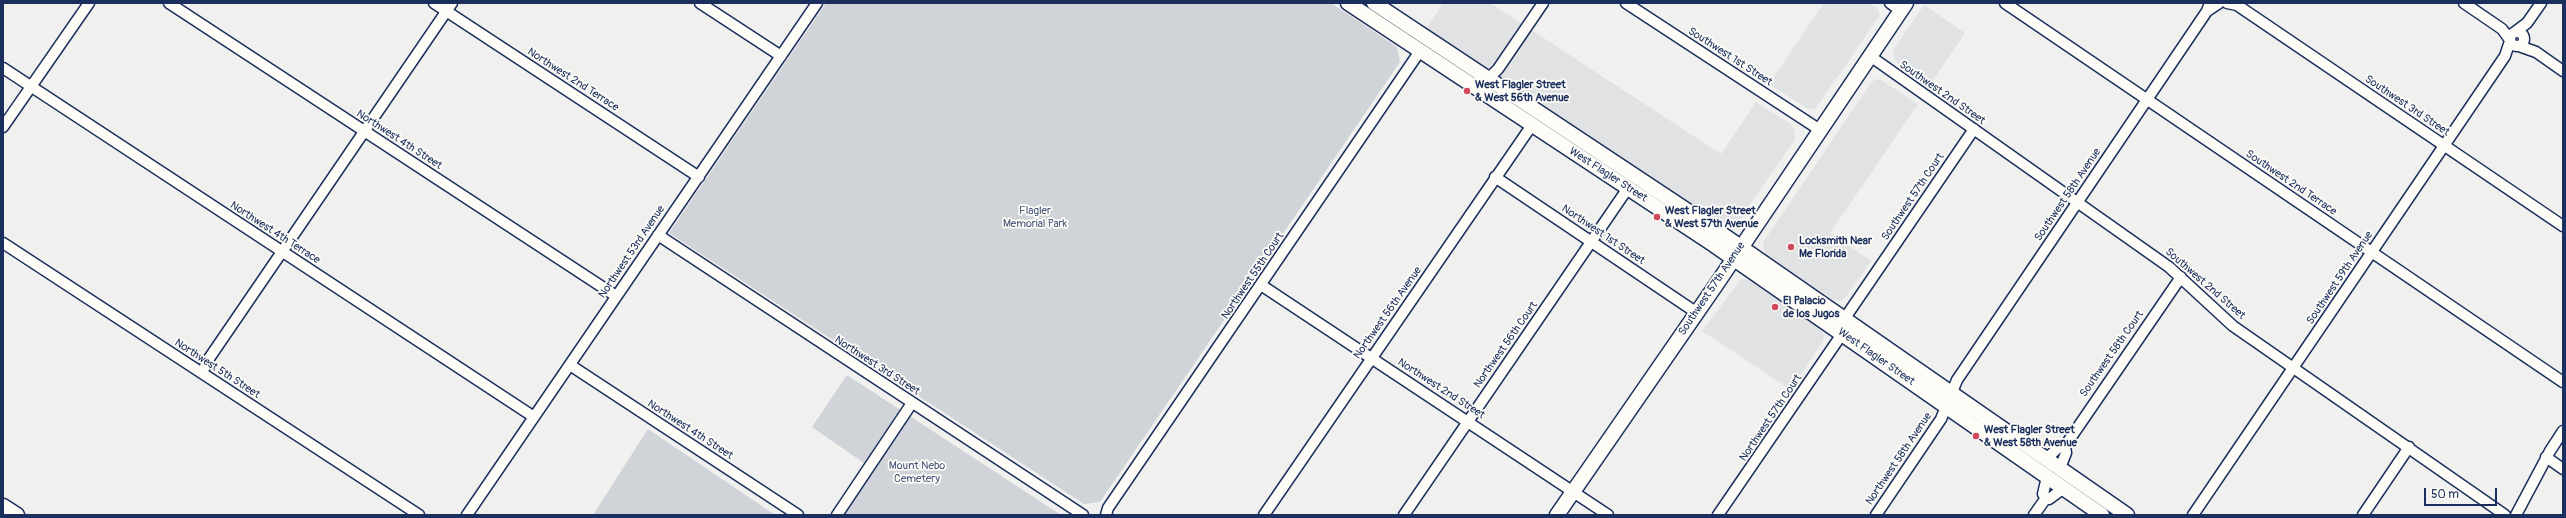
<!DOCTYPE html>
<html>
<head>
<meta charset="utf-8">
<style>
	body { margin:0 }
	#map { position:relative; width:2566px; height:518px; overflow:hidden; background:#f0f0ee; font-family:Pangolin,sans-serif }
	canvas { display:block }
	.frame { position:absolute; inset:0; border:4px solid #1b2f5e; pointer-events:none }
	.scale { position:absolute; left:2424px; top:488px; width:73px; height:18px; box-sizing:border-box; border:2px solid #1b2f5e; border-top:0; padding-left:5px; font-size:12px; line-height:14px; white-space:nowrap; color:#1b2f5e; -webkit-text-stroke:3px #fdfcf7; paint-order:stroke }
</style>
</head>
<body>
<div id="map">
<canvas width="2566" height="518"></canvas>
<div class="frame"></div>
<div class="scale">50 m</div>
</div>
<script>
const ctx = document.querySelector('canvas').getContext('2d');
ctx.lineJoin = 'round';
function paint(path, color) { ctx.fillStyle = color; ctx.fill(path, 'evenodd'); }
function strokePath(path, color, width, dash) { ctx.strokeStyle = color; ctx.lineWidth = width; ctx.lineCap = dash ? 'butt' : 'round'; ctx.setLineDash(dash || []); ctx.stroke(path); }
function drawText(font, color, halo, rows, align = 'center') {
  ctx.font = font + ' Pangolin,sans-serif'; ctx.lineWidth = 3.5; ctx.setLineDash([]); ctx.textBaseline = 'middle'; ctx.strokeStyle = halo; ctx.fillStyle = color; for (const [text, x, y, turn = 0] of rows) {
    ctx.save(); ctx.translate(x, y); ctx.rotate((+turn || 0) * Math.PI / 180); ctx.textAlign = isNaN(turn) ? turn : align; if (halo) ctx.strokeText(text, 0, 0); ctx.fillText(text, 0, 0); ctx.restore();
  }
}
const built = new Path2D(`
	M1443,3H1490L1721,154L1756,102L1792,125L1795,132V139L1737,224L1732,227L1725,225L1426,30Z
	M1824,3H1870L1878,9L1880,15L1816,108L1808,109L1769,84Z
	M1924,5L1965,33L1929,86L1898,64L1893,55L1894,49Z
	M1876,79L1881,80L1918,104L1830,233L1871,261L1845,298L1839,301L1832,299L1767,255L1763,248L1764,241L1871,83Z
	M1741,279L1749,280L1819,328L1824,335L1823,341L1791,390L1702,331Z`);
const green = new Path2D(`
	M826,3H1331L1397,47L1400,62L1100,502L1084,504L669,233Z
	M847,375L1061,515H844L874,470L812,427Z
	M648,429L775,515H593Z`);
const minor = new Path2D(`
	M169,3L616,296
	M434,3L699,177
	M700,3L781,56
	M1626,3L1820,130
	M1890,3L1901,11
	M2005,3L2563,382
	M2227,3L2237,5L2563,226
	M2464,3L2502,29L2510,40
	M2207,11L2219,3
	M2510 39a7 7 0 1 1 14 0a7 7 0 1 1-14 0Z
	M2515,32L2527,23L2541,3
	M2519,46L2536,52L2563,71
	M1870,56L2169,267L2233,326L2505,515
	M3,68L534,417
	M1488,79L1498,69L1543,3
	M3,127L89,3
	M1495,177L1697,313
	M658,235L1083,515
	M3,243L419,515
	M1261,285L1608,515
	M1845,318L1974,129
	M570,365L798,515
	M202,373L208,360L452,3
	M2546,457L2563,469
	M2046,459L2059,447L2065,446
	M2060,468L2066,453L2065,446L2181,277
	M2046,498L2043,494L2047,477
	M2046,498L2049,499L2064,488
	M467,515L817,3
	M837,515L912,403
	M1106,515L1108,508L1420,51
	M1264,515L1532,125
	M1404,515L1628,188
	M1718,515L1842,334
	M1876,515L1941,419L1957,380L2207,11L2210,3
	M2034,515L2046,498
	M2193,515L2505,56L2510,41
	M2363,515L2409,447
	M2516,515L2550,451L2563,431`);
const secondary = new Path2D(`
	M1348,3L1714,245L2102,515
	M1374,3L1709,225L2127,515
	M3,506L17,515
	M1557,515L1716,285L1906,3`);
const markers = [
	[1467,91,4,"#d1495b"],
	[1657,217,4,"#d1495b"],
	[1791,247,4,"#d1495b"],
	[1775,307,4,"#d1495b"],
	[1976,436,4,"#d1495b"]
];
const streetNames = [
	["Southwest 1st Street",1730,57,33],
	["Northwest 2nd Terrace",573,80,33],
	["Southwest 2nd Street",1942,93,35],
	["Southwest 3rd Street",2407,106,34],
	["Northwest 4th Street",399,140,33],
	["West Flagler Street",1608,175,33],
	["Southwest 2nd Terrace",2291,183,34],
	["Southwest 58th Avenue",2068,195,-56],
	["Southwest 57th Court",1913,197,-56],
	["Northwest 4th Terrace",275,233,33],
	["Northwest 1st Street",1603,235,34],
	["Northwest 53rd Avenue",632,252,-56],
	["Northwest 55th Court",1253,276,-56],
	["Southwest 59th Avenue",2340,278,-56],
	["Southwest 2nd Street",2205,284,41],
	["Southwest 57th Avenue",1712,289,-56],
	["Northwest 56th Avenue",1388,313,-55],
	["Northwest 56th Court",1506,345,-55],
	["Southwest 58th Court",2112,354,-55],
	["West Flagler Street",1876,357,35],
	["Northwest 3rd Street",877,366,33],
	["Northwest 5th Street",217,369,33],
	["Northwest 2nd Street",1441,389,33],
	["Northwest 57th Court",1771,418,-56],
	["Northwest 4th Street",690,430,33],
	["Northwest 58th Avenue",1899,459,-56]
];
const poiNames = [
	["West Flagler Street",1475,85],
	["& West 56th Avenue",1475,98],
	["West Flagler Street",1665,211],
	["& West 57th Avenue",1665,224],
	["Locksmith Near",1799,241],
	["Me Florida",1799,254],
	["El Palacio",1783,301],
	["de los Jugos",1783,314],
	["West Flagler Street",1984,430],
	["& West 58th Avenue",1984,443]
];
const parkNames = [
	["Flagler",1035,211],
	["Memorial Park",1035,224],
	["Mount Nebo",917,466],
	["Cemetery",917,479]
];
paint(built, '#e0e2e3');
paint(green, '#d0d3d8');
strokePath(minor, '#1b2f5e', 13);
strokePath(secondary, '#1b2f5e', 17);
strokePath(minor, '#fdfcf7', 10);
strokePath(secondary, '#fdfcf7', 14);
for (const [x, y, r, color] of markers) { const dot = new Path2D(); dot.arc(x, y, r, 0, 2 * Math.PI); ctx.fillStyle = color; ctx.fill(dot); strokePath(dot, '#fdfcf7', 1.5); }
drawText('11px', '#1b2f5e', '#fdfcf7', streetNames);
drawText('bold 11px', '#1b2f5e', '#fdfcf7', poiNames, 'left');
drawText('11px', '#48587c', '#fdfcf7', parkNames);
</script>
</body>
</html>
